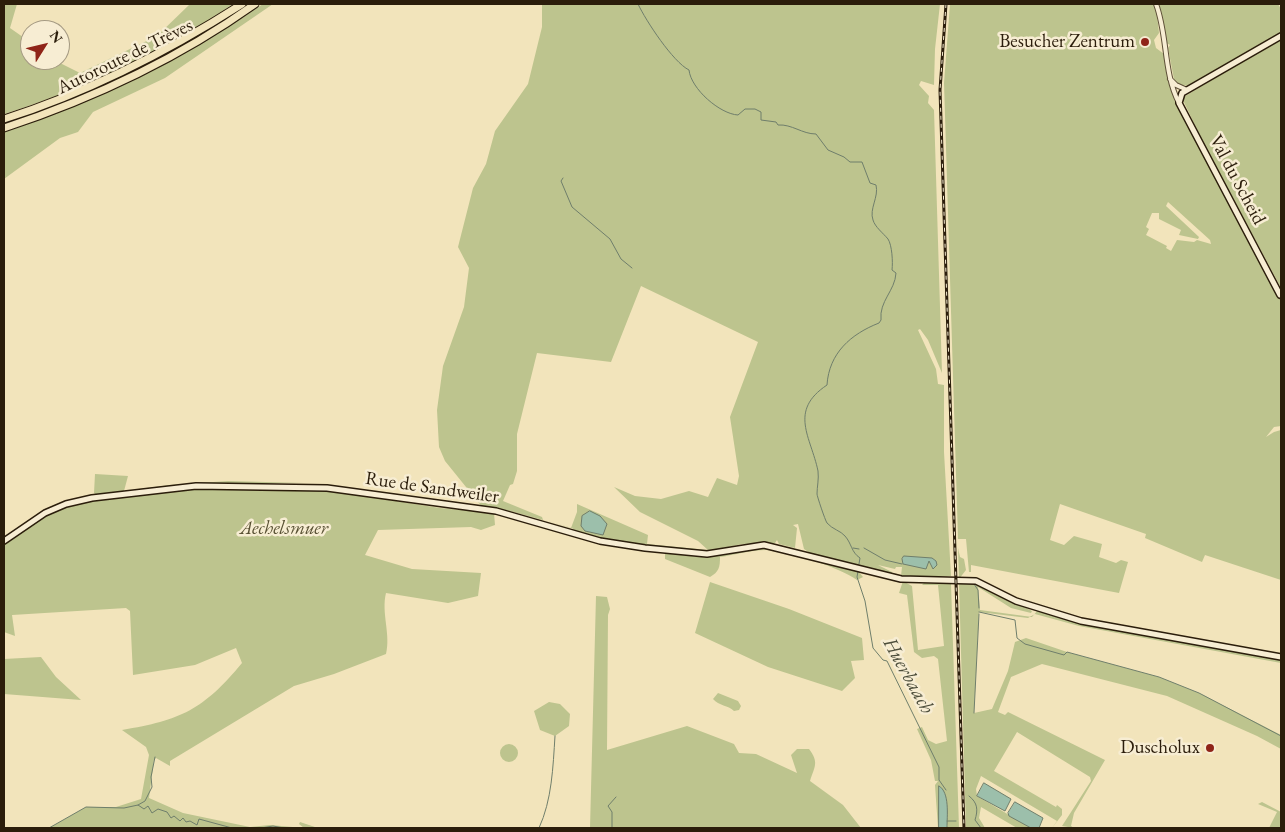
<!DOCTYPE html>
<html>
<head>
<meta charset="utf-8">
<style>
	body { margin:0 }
	#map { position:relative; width:1285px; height:832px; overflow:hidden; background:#f2e4bb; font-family:"EB Garamond",serif }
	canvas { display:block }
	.frame { position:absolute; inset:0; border:5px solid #2b1d0b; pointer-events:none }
	.north { position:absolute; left:20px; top:20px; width:50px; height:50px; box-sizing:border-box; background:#f7edd3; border:1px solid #a59a83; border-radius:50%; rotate:54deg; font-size:14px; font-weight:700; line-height:20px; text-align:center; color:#2b1d0b }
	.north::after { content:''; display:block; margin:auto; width:18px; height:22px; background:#8f2418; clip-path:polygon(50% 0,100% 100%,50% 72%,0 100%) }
</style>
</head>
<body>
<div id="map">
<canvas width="1285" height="832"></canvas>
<div class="frame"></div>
<div class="north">N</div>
</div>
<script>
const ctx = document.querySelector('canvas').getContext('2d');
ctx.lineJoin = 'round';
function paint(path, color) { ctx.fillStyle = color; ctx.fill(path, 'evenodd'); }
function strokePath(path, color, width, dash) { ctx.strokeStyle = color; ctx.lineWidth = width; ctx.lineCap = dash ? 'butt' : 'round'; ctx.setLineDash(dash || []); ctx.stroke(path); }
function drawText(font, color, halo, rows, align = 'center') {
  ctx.font = font + ' "EB Garamond",serif'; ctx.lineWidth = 5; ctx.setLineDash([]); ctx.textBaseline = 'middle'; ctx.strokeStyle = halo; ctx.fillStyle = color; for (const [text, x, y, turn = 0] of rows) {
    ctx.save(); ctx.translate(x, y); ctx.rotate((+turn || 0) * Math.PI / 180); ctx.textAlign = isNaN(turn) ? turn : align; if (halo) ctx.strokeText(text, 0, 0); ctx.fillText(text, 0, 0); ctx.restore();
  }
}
const green = new Path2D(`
	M4,4H17L10,28L30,42V60H54L80,73L157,36L190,4H233C163,51 85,89 4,114Z
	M263,4H273L165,78L93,112L78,132L60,138L4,179V132C100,97 178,61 263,4Z
	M542,4H940L935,49L934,85L921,81L919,85L929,96L928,103L934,110L942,373L928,340L920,329L918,330L936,369L938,384L944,385V452L951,576L917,578L901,576L902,567H896L895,569L878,565L892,572V574L810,553L804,549L798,524L793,525L797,528L795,548L779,544L777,540L775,543L742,544L704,552L600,539L576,532L572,528L510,511L483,508L445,461L439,447L437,410L443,366L464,307L469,268L458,247L473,188L486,164L495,131L528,84L542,27ZM641,286L758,342L730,417L739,476L737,485L717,478L708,497L689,491L661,499L635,496L614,487L640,512L698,541L708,550L647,544L648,535L577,504V512L571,528L543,520L542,517L503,501L510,485L513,484L517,471V434L537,353L611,362Z
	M950,4H1278L1281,9V34L1188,86L1177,84L1174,79L1168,48L1170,45L1165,42L1156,5L1159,33L1154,40L1156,48L1164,54L1172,93L1281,301V426L1274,427L1266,437L1274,432L1281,430V580L1205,555L1202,562L1145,538L1146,534L1060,504L1050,540L1064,545L1074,536L1102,544L1099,557L1116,563L1121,560L1128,562L1119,593L971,565V572H969L966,539H958L944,83ZM1168,202L1210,240L1211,244L1197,240L1194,242L1177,240L1171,251L1166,248L1167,246L1146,235L1149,229L1146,227L1152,213H1159V219L1181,230L1179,235L1198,239L1199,237L1166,206Z
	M1281,38V288L1200,136L1182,98Z
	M95,474L128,476L124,491L97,496L94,493Z
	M228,481L304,483H215L131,490L170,485Z
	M192,488L327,490L440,508L494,513L495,525L481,530L471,527L378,530L365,555L412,569L481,573L478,596L448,603L386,593C381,613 391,634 386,654L334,674L294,686L170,761V766L156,758L154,760L149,798L183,813L250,827L270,825L304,828L299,824L300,822L318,828H49L86,807H116L141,799L149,755L146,747L122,730C181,720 203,710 242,663L236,648L195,665L133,675L130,611L126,608L12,615L15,636L4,632V542L33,522L61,507L125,495Z
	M764,548H777L858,571L863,577L857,580C839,567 788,551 766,550C751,550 734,555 720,557C720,567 719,572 710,577L665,559V553L699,557L736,550Z
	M958,548L960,557L964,559L966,570L959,579Z
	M903,581L912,586L918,650L944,646L938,585H922L924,583L951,584L959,828H938L935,785L938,781H935L931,760L917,729L922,727L928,740L936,744L947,741L938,659L934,656L922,658L914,652L907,595L899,593Z
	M710,582L789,609L862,638L864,660L851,661L855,678L842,691L768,667L695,633Z
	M959,582L978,583L1032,611L1031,613L1011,608L978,587L980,610L1032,617L1038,610L1281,659V663L1079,626L1035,614L1028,618L979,612L974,713L992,709L1008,671L1015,642L1026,638L1067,652L1159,677L1199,693L1281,735V749L1257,736L1167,696L1042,664L1011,677L998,712L1005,715L1008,712L1105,760L1074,813L1071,826L1074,828L1062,826L1091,781L1090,777L1017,732L994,771L1056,807L1057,805L1062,809V815L1052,828L1057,821L981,776L976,789L977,796L1031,828H1017L981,807L979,818L985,828H966Z
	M596,596L607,597L610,609L608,615L607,750L687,726L734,744L739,753L756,754L797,773L791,755L797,749H809C819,762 815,766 810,781L843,805L861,828H590Z
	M41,657L56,677L81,700L4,694V659Z
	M718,693L738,701L741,706L739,710L734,711C728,705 719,706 713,699Z
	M549,702L560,704L570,714L569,726L555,736L540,730L534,711Z
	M500 753a9 9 0 1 1 18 0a9 9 0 1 1-18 0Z
	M1262,802L1281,812V828H1269L1277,812L1258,804Z`);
const water = new Path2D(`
	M590,511L600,516L607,524L603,535L585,531L581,526L582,516Z
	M904,556L932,558L936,561L937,565L933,569L929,561L926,569L903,564L902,559Z
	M984,783L1011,799L1005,811L977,796Z
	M939,786C950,792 947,816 947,828H939Z
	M1015,802L1043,818L1039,828H1031L1009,816L1008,813Z`);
const stream = new Path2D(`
	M638,4C646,21 673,62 689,70C691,89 720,114 738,115L745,109H755L761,112V120L776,122L778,125C792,124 802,134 816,134L828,150L844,157L850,162H862L870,183L876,185C879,197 869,209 873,220C875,227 883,233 888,239C892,245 893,262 892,270L896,273C895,291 879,301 881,320L879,323C851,334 829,353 827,385C788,411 811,437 818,471C819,479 817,487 817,494C817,496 825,520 827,523C832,529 841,531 845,536C852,544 851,552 860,558L859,564
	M563,178L561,181L572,207L610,239L621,259L632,268
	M853,548L859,549
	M864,548L885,560L902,564
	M858,571L857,577L865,601L873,648L883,660L887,661L939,767V780L946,790
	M970,583L974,584L978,590L979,608
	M979,612L1015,620L1017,638L1025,644L1064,655L1067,652L1159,677L1199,693L1281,736
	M974,713L979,614
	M969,796C978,803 978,810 975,820L981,828
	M138,805L145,801L152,787L151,777L155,757
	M947,821H956
	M49,828L86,807L124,808L138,805L144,809L148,806L152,813L158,809L167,812L171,818L174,816L180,821L183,818L186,822L190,821L197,825L199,819L232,828
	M261,828L273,826L284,828
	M539,828C552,800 553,767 555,736
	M612,828V812L608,806L616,797`);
const street = new Path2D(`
	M1156,4C1168,36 1163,72 1179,103
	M1170,79L1176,85L1187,90`);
const secondary = new Path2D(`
	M1280,295L1179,103L1182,93L1281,36
	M4,541L45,513L66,504L92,498L196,486L327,488L496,511L600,541L645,548L707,554L764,545L901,579L976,581L1016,601L1081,621L1281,657`);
const highway = new Path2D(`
	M4,119C89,92 167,52 242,4
	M4,128C92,99 179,58 255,4`);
const rail = new Path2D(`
	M946,4L940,90L964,828`);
const markers = [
	[1145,42,5,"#8f2418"],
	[1210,748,5,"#8f2418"]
];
const poiNames = [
	["Besucher Zentrum",1135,42],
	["Duscholux",1200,748]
];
const streetNames = [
	["Autoroute de Trèves",125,57,-26],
	["Val du Scheid",1237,180,62],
	["Rue de Sandweiler",432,488,8]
];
const parkNames = [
	["Aechelsmuer",284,529]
];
const waterNames = [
	["Huerbaach",908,676,61]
];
paint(green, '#bdc48e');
paint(water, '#9cbfab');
strokePath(water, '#6f7e6b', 1);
strokePath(stream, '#6f7e6b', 1);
strokePath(street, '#5d4f37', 6);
strokePath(secondary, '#2b1d0b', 8);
strokePath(highway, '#2b1d0b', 9);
strokePath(street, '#f7edd3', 4);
strokePath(secondary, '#f7edd3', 5);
strokePath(highway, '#f2e4bb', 7);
strokePath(rail, '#2b1d0b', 3);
strokePath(rail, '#f7edd3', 1, [4]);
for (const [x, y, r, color] of markers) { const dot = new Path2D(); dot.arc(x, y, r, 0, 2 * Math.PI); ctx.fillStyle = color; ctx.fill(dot); strokePath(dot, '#f7edd3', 2); }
drawText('19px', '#2b1d0b', '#f7edd3', poiNames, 'right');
drawText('19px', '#2b1d0b', '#f7edd3', streetNames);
drawText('italic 19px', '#574f32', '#f7edd3', parkNames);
drawText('italic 20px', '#4d4e3b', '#f7edd3', waterNames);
</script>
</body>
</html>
